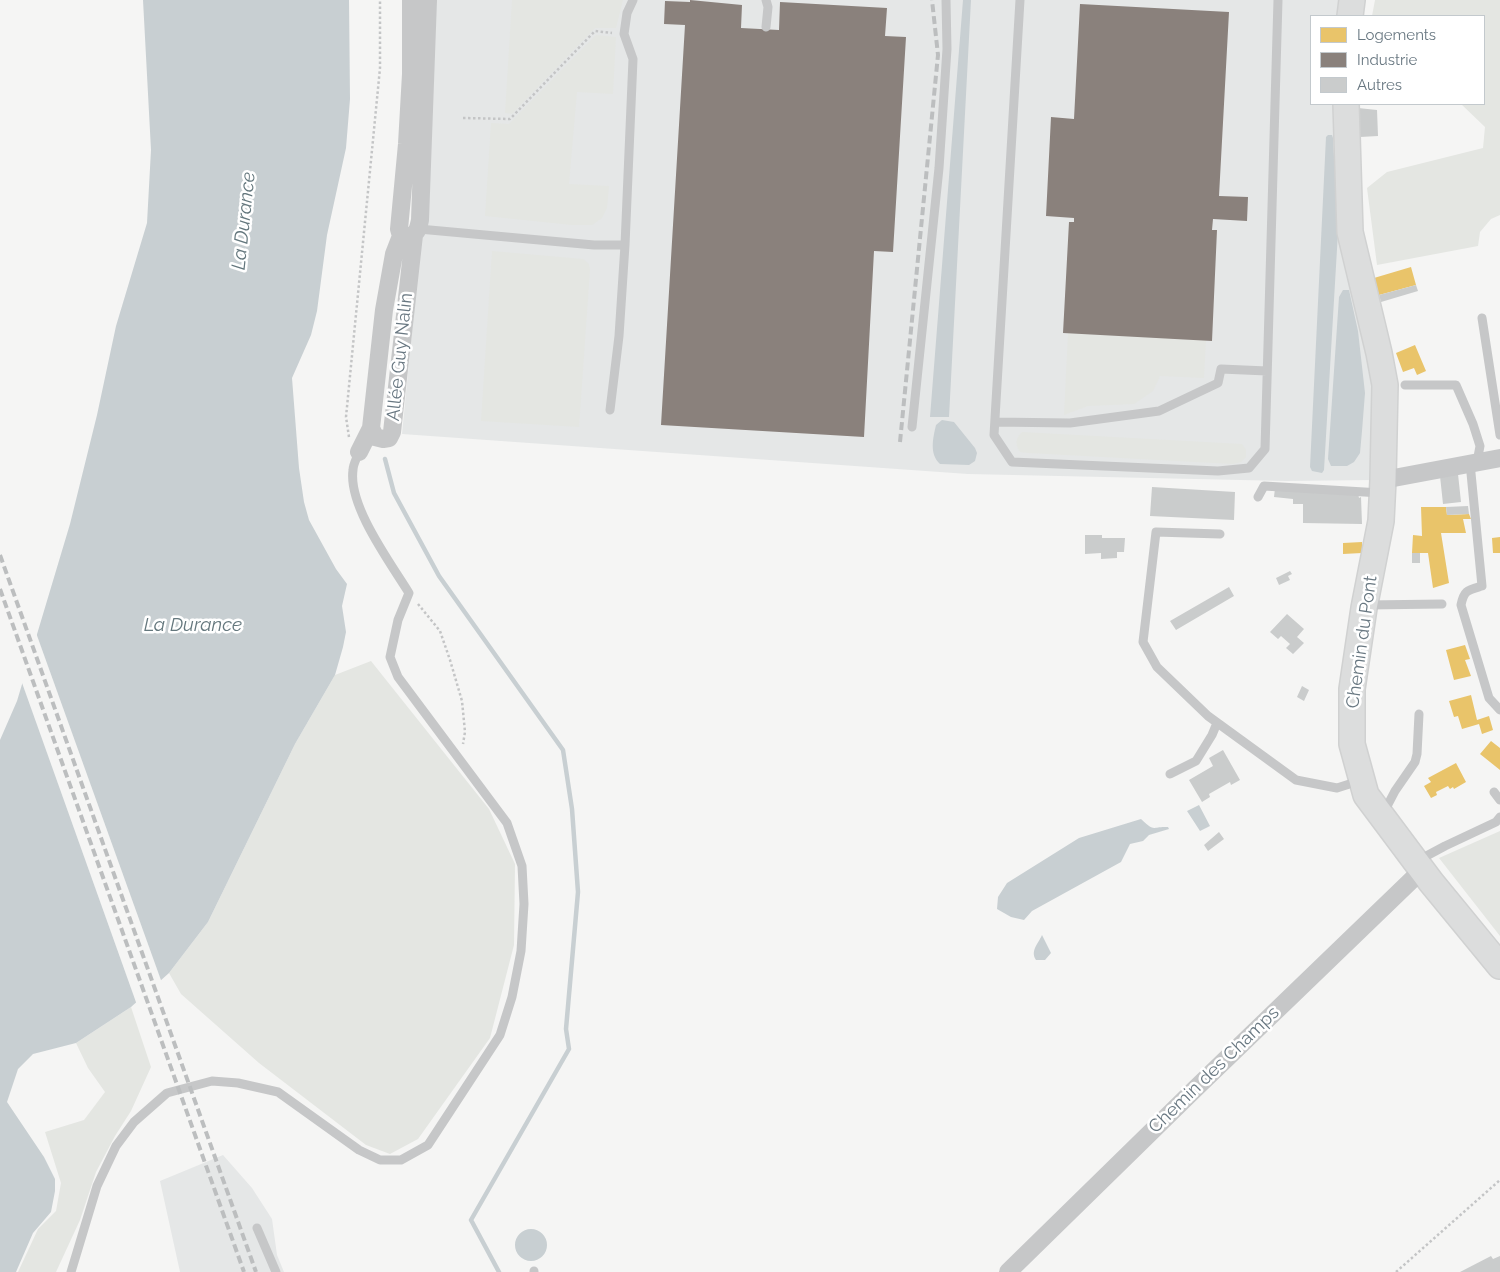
<!DOCTYPE html>
<html>
<head>
<meta charset="utf-8">
<style>
	body { margin:0 }
	#map { position:relative; width:1500px; height:1272px; overflow:hidden; background:#f5f5f4; font-family:Raleway,sans-serif }
	canvas { display:block }
	.legend { position:absolute; left:1310px; top:15px; width:175px; height:90px; box-sizing:border-box; background:#fff; border:1px solid #c3c9cd; margin:0; padding:6px 9px; list-style:none; font-size:15px; color:#687781 }
	.legend li { display:flex; align-items:center; gap:10px; height:25px }
	.legend b { width:25px; border:1px solid #c3c9cd }
</style>
</head>
<body>
<div id="map">
<canvas width="1500" height="1272"></canvas>
<ul class="legend">
<li><b style="height:14px;background:#e9c46a"></b>Logements</li>
<li><b style="height:14px;background:#8a817c"></b>Industrie</li>
<li><b style="height:14px;background:#cacccc"></b>Autres</li>
</ul>
</div>
<script>
const ctx = document.querySelector('canvas').getContext('2d');
ctx.lineJoin = 'round';
function paint(path, color) { ctx.fillStyle = color; ctx.fill(path, 'evenodd'); }
function strokePath(path, color, width, dash) { ctx.strokeStyle = color; ctx.lineWidth = width; ctx.lineCap = dash ? 'butt' : 'round'; ctx.setLineDash(dash || []); ctx.stroke(path); }
function drawText(font, color, halo, rows, align = 'center') {
  ctx.font = font + ' Raleway,sans-serif'; ctx.lineWidth = 5; ctx.setLineDash([]); ctx.textBaseline = 'middle'; ctx.strokeStyle = halo; ctx.fillStyle = color; for (const [text, x, y, turn = 0] of rows) {
    ctx.save(); ctx.translate(x, y); ctx.rotate((+turn || 0) * Math.PI / 180); ctx.textAlign = isNaN(turn) ? turn : align; if (halo) ctx.strokeText(text, 0, 0); ctx.fillText(text, 0, 0); ctx.restore();
  }
}
const built = new Path2D(`
	M427,0H1342L1341,16H1311V104H1340L1377,380L1372,480L1286,481L968,474L402,434L432,127Z
	M223,1155L252,1188L272,1219L277,1255L284,1272H180L160,1181Z`);
const green = new Path2D(`
	M512,0H623L616,28H595L512,114L505,113Z
	M1375,0H1500V215L1491,219L1480,232L1478,246L1377,265L1367,188L1387,172L1483,148L1485,127L1461,104H1484V16H1372Z
	M596,35L616,37L613,94L577,92L569,184L609,186L607,208L602,218L592,225H572L485,216L491,123L509,124Z
	M492,251L583,259L589,264L590,270L579,427L481,421Z
	M1068,333L1206,340L1204,378L1160,376L1153,391L1134,404L1088,406L1064,415Z
	M1022,432L1242,444L1246,450V457L1241,462L1233,464L1028,453L1020,452C1015,443 1015,440 1022,432Z
	M371,661L489,809L515,864L514,945L490,1038L418,1139L390,1154L366,1145L259,1063L181,994L169,973L208,922L295,744L335,675Z
	M1500,831V936L1439,858Z
	M131,1007L151,1067L131,1111L115,1136L96,1172L80,1220L56,1272H18L38,1229L56,1211L61,1183L45,1132L84,1120L105,1092L88,1068L76,1043Z`);
const water = new Path2D(`
	M143,0H349L350,99L346,148L327,235L317,311L311,335L292,378L299,468L304,502L309,520L336,569L347,584L342,606L346,632L343,647L335,675L295,744L208,922L169,973L131,1007L76,1043L33,1054L18,1069L7,1102L44,1157L55,1179V1191L51,1212L33,1233L16,1272H0V740L17,701L70,524L97,415L116,326L147,223L151,150Z
	M963,0H971L949,417H930Z
	M1328,135H1332L1333,138L1338,232L1324,470L1322,473L1312,471L1310,467L1326,137Z
	M1343,290H1349L1358,331L1365,393L1362,431L1360,453L1354,462L1347,466H1331L1328,459L1339,297Z
	M942,420L954,422L975,448L977,453L975,461L969,465L940,464C929,454 933,438 936,425Z
	M1199,805L1210,826L1200,831L1187,811Z
	M1141,819C1156,833 1151,826 1168,827L1169,829L1149,835L1143,841L1130,844L1121,862L1032,911L1024,920L1011,917L997,909L998,897L1007,883L1079,838Z
	M1042,935L1051,953L1045,960H1036C1030,951 1038,944 1042,935Z
	M515 1245a16 16 0 1 1 32 0a16 16 0 1 1-32 0Z`);
const pier = new Path2D(`
	M35,630L162,983L137,1005L21,680Z`);
const homes = new Path2D(`
	M1411,267L1416,285L1379,295L1374,278Z
	M1415,345L1426,371L1417,375L1414,368L1403,372L1396,353Z
	M1421,507H1446L1447,515L1469,514L1471,519H1463L1466,533H1441L1449,583L1433,588L1428,553H1412L1413,535L1422,536Z
	M1500,537V553H1493L1492,538Z
	M1362,542V553L1343,554V543Z
	M1465,645L1470,659L1465,660L1471,676L1454,680L1446,650Z
	M1471,695L1477,720L1489,716L1493,730L1482,734L1479,724L1462,729L1458,716L1454,717L1449,701Z
	M1491,741L1500,748V770L1480,754Z
	M1456,763L1466,782L1454,789L1453,787L1450,789L1448,786L1436,792L1437,795L1431,798L1424,786L1431,782L1428,778Z`);
const industry = new Path2D(`
	M690,0L742,5L741,28L779,30L780,2L887,8L885,36L906,37L893,252L874,251L864,437L661,425L685,25L664,24L665,1L690,2Z
	M1080,4L1229,12L1219,196L1248,197L1247,221L1213,219L1212,230H1217L1212,341L1063,333L1069,222H1074V218L1046,216L1051,117L1074,119Z`);
const stream = new Path2D(`
	M385,459L394,493L439,576L563,750L572,809L578,892L566,1029L569,1049L471,1220L499,1272`);
const building = new Path2D(`
	M1358,108L1377,110L1378,136L1360,137Z
	M1416,285L1418,291L1381,302L1379,295Z
	M1458,474L1461,502L1443,504L1440,476Z
	M1152,487L1235,492L1234,520L1150,516Z
	M1275,488L1358,493L1359,498L1361,497L1362,524L1303,523V504H1293V499L1274,497Z
	M1468,506L1469,514L1447,515L1446,507Z
	M1085,535H1102V538H1125L1124,552H1117V558L1101,559V553L1085,554Z
	M1412,553H1420V563H1412Z
	M1290,571L1292,574L1288,576L1290,580L1279,585L1276,578Z
	M1229,587L1234,596L1176,630L1170,621Z
	M1287,614L1304,629L1297,637L1304,643L1293,654L1286,648L1290,644L1281,636L1278,639L1270,632Z
	M1302,686L1309,690L1304,701L1297,697Z
	M1223,750L1240,780L1231,785L1230,782L1209,794L1210,797L1202,802L1189,780L1213,766L1209,758Z
	M1219,832L1224,839L1208,851L1204,845Z
	M1491,1256L1493,1259L1500,1256V1272H1460Z`);
const path = new Path2D(`
	M463,118L510,119L595,31L612,33
	M349,437L346,417L380,68V0
	M418,604L440,631L450,660L462,701L465,732L463,744
	M1396,1272L1500,1180`);
const lane = new Path2D(`
	M766,0L768,7L766,27
	M1020,0L994,435L1012,462L1218,471L1249,468L1265,449L1278,0
	M419,229L594,245H625L633,59L624,34L627,13L633,0
	M1482,318L1500,435
	M1405,385H1456L1473,424L1480,446L1477,462
	M610,410L619,336L625,245
	M995,422L1070,423L1159,411L1218,383L1221,369L1267,371
	M912,427L939,168L947,49L946,0
	M1470,463L1482,586C1468,590 1464,590 1461,605L1489,698L1500,710
	M1258,497L1264,486L1381,493
	M1220,534L1156,532L1143,642L1157,667L1208,716L1296,780L1337,788L1362,780
	M1367,605L1442,604
	M1170,774L1196,761L1212,735L1217,723
	M1494,792L1500,800
	M1383,814L1395,791L1415,762L1417,754L1419,714
	M1417,861L1445,846L1496,822L1500,817
	M257,1228L276,1272
	M534,1271V1272
	M71,1272L97,1186L116,1146L134,1122L167,1093L212,1081L238,1083L278,1092L359,1150L380,1160H401L428,1145L500,1035L512,997L521,951L524,904L522,866L507,823L398,677L390,657L398,620L409,593C390,562 348,506 353,470C353,464 357,458 359,452`);
const street = new Path2D(`
	M411,0V74L407,144L399,229L401,236L407,238C417,234 418,230 420,220L428,0
	M401,236L394,254L384,310L371,428L375,437L383,439L389,438L392,432L414,235
	M359,452L371,428
	M1383,480L1500,458
	M1008,1272L1196,1088L1422,870`);
const secondary = new Path2D(`
	M1350,16L1352,0
	M1346,104L1350,232L1379,353L1385,385L1383,480L1381,521L1364,608L1352,689V744L1366,795L1431,882L1500,966`);
const rail = new Path2D(`
	M900,442L938,55L932,0
	M0,555L256,1272
	M0,589L244,1272`);
const streetNames = [
	["Allée Guy Nalin",400,357,-84],
	["Chemin du Pont",1362,642,-82],
	["Chemin des Champs",1214,1070,-44]
];
const waterNames = [
	["La Durance",244,221,-84],
	["La Durance",193,625]
];
paint(built, '#e5e7e7');
paint(green, '#e4e6e2');
paint(water, '#c8cfd2');
paint(pier, '#f5f5f4');
paint(homes, '#e9c46a');
paint(industry, '#8a817c');
strokePath(stream, '#c8cfd2', 4.5);
paint(building, '#cacccc');
strokePath(secondary, '#d0d1d1', 28);
strokePath(path, '#c4c5c6', 2.5, [2.5, 2.5]);
strokePath(lane, '#c6c7c8', 9);
strokePath(street, '#c6c7c8', 18);
strokePath(secondary, '#dcdddd', 25);
strokePath(rail, '#bcbebf', 4, [8, 4]);
drawText('18px', '#687781', '#fff', streetNames);
drawText('italic 19px', '#64777d', '#fff', waterNames);
</script>
</body>
</html>
